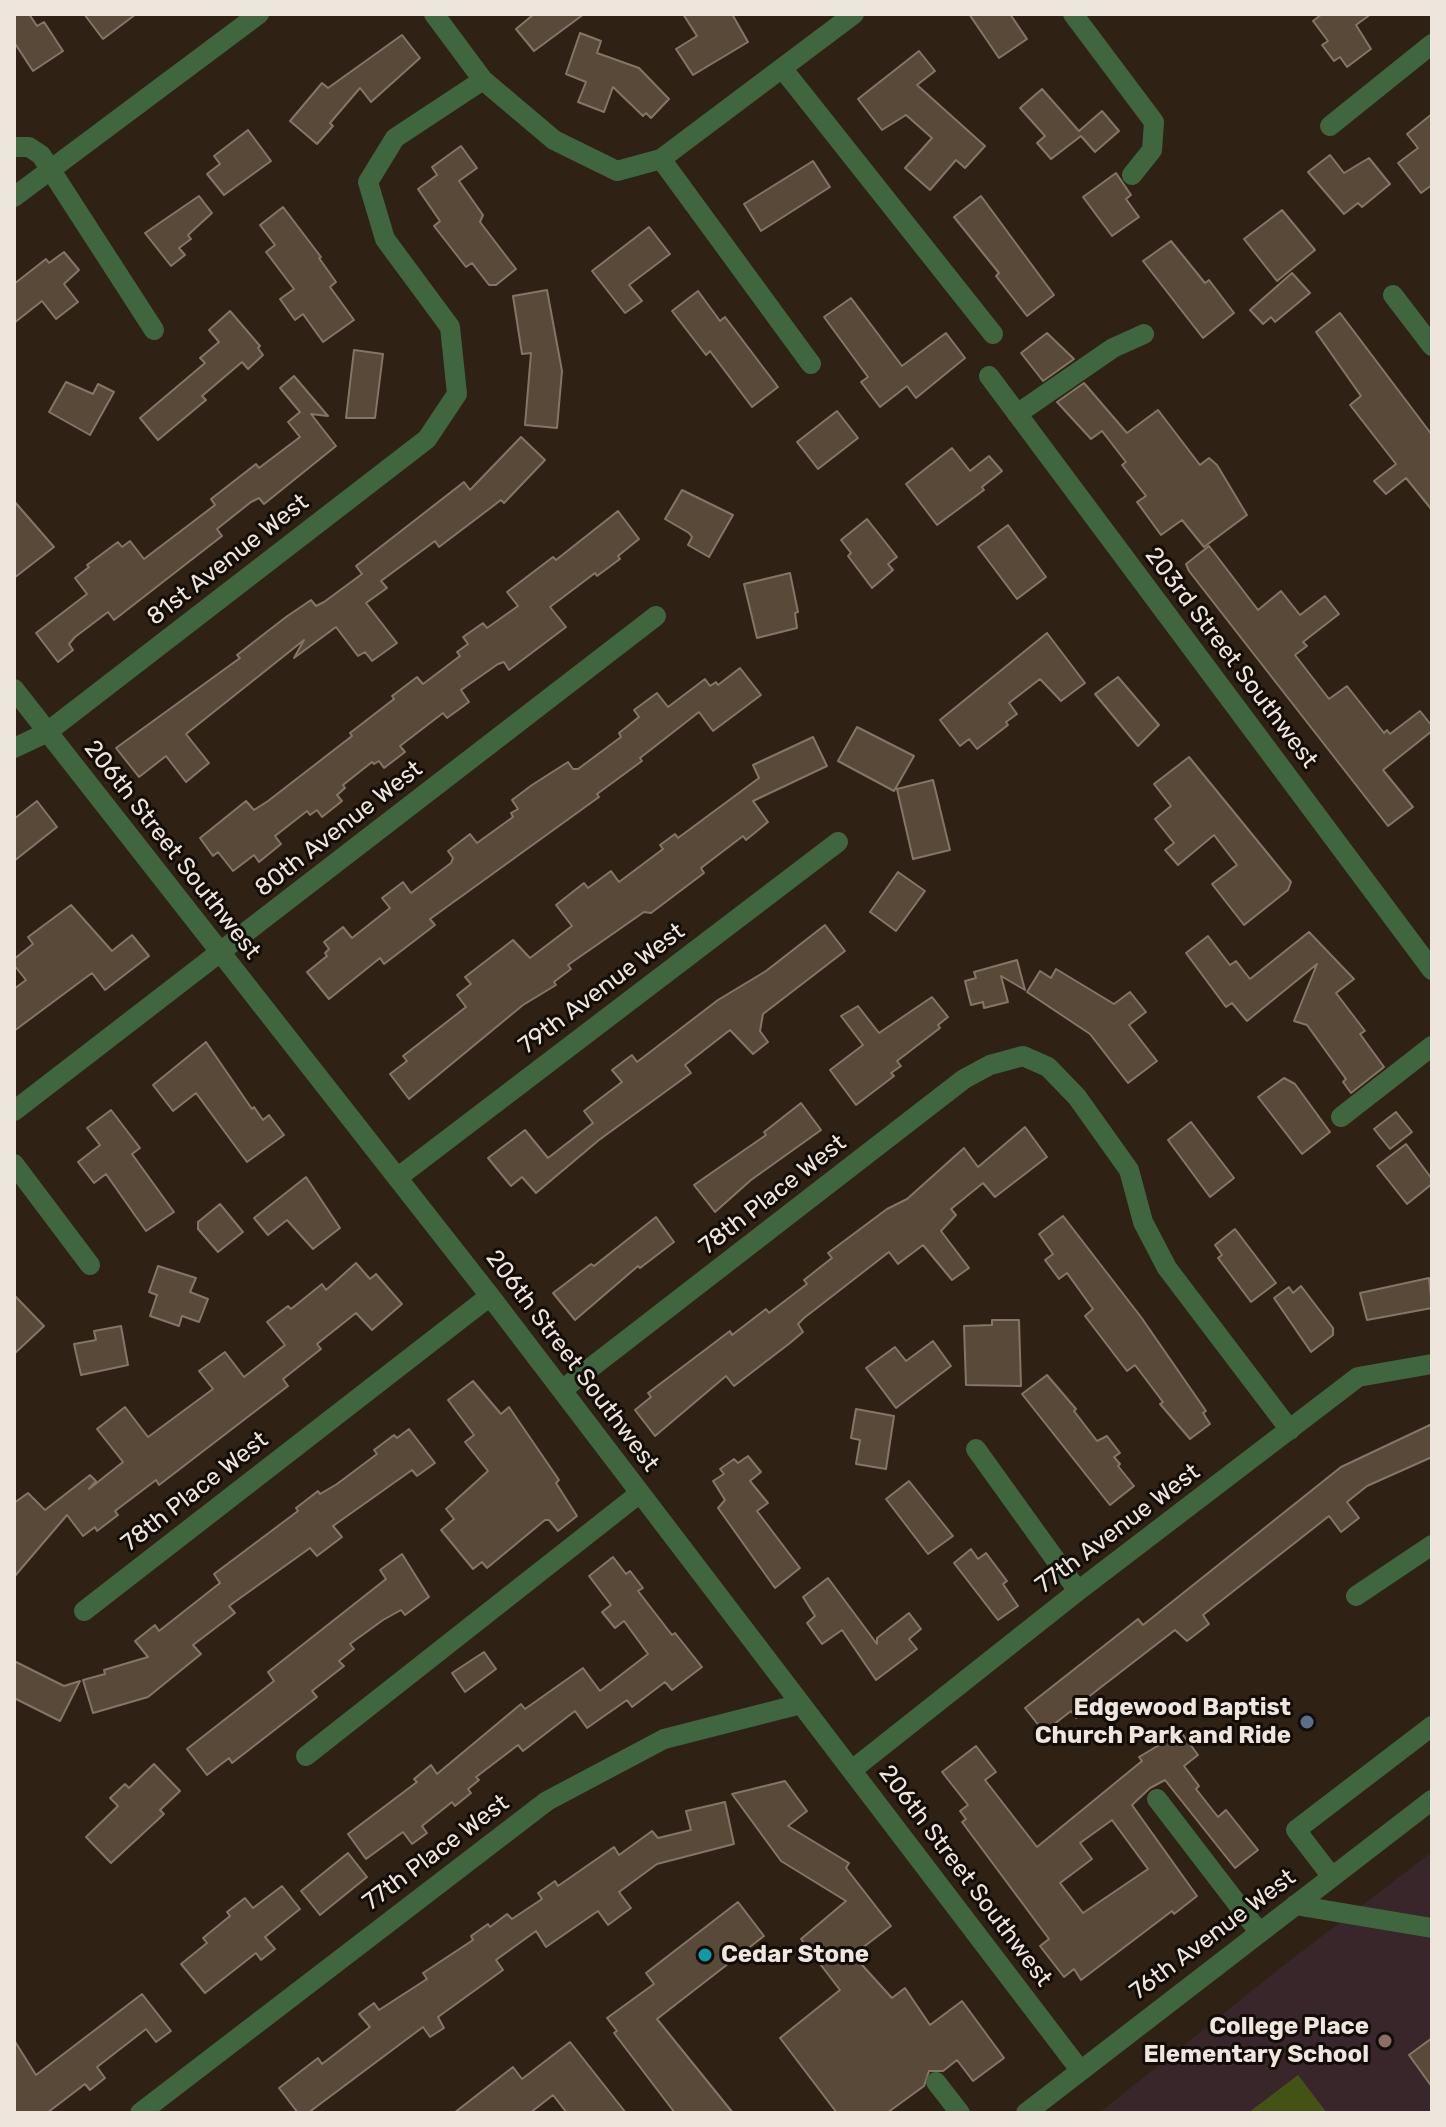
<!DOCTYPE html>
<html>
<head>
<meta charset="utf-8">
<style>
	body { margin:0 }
	#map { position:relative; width:1446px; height:2127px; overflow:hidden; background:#2f2214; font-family:Rubik,sans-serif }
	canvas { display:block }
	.frame { position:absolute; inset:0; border:16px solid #eee5dc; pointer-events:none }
</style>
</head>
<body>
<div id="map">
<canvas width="1446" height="2127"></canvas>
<div class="frame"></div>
</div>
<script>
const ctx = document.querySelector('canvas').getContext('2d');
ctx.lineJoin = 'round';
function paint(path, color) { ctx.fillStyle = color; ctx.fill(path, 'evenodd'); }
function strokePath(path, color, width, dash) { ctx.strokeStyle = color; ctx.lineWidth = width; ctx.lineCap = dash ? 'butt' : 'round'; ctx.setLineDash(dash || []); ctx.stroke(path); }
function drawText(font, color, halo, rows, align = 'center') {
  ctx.font = font + ' Rubik,sans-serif'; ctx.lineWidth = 6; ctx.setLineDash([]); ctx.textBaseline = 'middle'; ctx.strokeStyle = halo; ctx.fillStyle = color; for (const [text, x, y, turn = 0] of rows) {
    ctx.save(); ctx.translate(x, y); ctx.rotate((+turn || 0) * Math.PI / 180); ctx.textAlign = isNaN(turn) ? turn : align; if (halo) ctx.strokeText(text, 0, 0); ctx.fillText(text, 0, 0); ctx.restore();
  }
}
const education = new Path2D(`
	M1432,1852V2113H1099L1279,1969Z`);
const green = new Path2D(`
	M1298,2075L1327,2113H1248Z`);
const building = new Path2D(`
	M14,14H29L37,26L44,22L63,51L33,71L14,42Z
	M84,14H136L103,39Z
	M534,14H584L534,51L516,29Z
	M683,14H732L748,42L693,75L676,49L697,36Z
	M969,14H1010L1027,39L999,58Z
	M1322,14H1371L1356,25L1371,49L1347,67L1340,57L1334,61L1322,45L1328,41L1313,21Z
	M580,33L601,41L597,53L639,68L669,99L651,118L646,113L643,116L613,87L604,112L578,102L586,82L566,74Z
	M402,35L420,58L371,102L360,88L330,123L333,126L317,144L290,121L322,83L328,88Z
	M919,51L935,71L917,85L985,146L965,168L956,160L930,190L905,168L932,138L906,115L882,130L858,99Z
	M1042,89L1079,131L1102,111L1119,131L1095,152L1081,136L1051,159L1037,143L1045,136L1020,108Z
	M1432,114V185L1421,193L1398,163L1418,148L1407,134Z
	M248,130L271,161L224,195L207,174L220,164L214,156Z
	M461,146L477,168L459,181L483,215L480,222L516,269L496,285H489L472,263L466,267L434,226L440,221L418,189L437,175L432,167Z
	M1330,155L1344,173L1369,158L1390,184L1362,207L1358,203L1344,214L1308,172Z
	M813,161L830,187L761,231L744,204Z
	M1116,173L1131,195L1126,199L1139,217L1112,236L1083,197Z
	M199,196L212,213L188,235L191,239L179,248L185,255L171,266L145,233Z
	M981,196L1054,295L1027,316L996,276L999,273L954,217Z
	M283,207L321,257L319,258L336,282L330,287L354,320L323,342L303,314L295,320L280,299L294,289L266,252L275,245L260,225Z
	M1282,210L1315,250L1277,281L1244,239Z
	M649,227L670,254L629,285L642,301L625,313L592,271Z
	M1171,241L1205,283L1209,280L1234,313L1203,338L1143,261Z
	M64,252L79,270L64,284L78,302L56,319L42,301L14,323V284L46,259L49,263Z
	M1292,273L1310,293L1275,322L1271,317L1263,324L1250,310Z
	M547,290L562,371L557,428L525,425L531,353L522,354L513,296Z
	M698,291L720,321L725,317L778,387L752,407L710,351L706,355L672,311Z
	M851,298L902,366L946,333L965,358L916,398L907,386L880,407L861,382L868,377L824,317Z
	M230,311L260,346L258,348L263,355L248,369L242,362L202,396L206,400L158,440L140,418L205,363L200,358L219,342L209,330Z
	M1340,313L1432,435V510L1406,478L1386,494L1374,481L1396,464L1350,405L1361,396L1316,332Z
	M1047,333L1074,359L1043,381L1021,353Z
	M354,350L383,354L375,418H346Z
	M294,376L328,416L311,414L336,446L264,504L259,498L251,502L217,529L222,536L114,620L108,612L75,637L69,644L73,650L58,662L36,633L87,594L75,578L89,567L87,565L118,542L122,547L130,541L144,559L215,505L211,499L256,464L259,468L300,437L288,422L300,412L280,388Z
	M66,382L93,394L98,384L114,392L90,435L49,412Z
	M1084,383L1127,433L1158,410L1200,465L1209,458L1217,465L1247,515L1204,547L1182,520L1161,535L1137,502L1146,496L1122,465L1126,462L1102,431L1091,439L1057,402Z
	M837,411L858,438L818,469L797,442Z
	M521,437L545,460L504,503L501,500L439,547L435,541L381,581L387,588L366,603L397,643L372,661L365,652L358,656L336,627L294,658L304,640L186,734L209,763L186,782L166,756L139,777L116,748L240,658L237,655L286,617L311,600L316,606L324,602L362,574L356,566L464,482L470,490Z
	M952,448L970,471L989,456L1002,471L982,487L984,490L937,525L906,484Z
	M682,490L733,515L709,557L688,545L692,537L689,533L665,519Z
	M14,501L54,547L14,578Z
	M618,511L639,539L618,556L620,559L597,576L595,573L550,607L566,627L509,670L504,662L498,664L461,690L469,702L447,718L443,713L400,746L405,752L384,768L379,761L374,764L372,762L343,785L345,788L337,795L342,801L322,817L317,810L310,815L307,811L275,836L281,844L259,862L254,855L233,871L218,852L213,856L200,838L246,801L254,810L268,801L352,736L350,733L394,699L392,696L417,677L423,684L460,656L457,652L468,644L463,637L483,623L487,628L518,606L507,592L553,557L556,560Z
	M867,519L897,557L888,564L893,570L872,588L848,556L851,553L841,540Z
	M1008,525L1046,577L1017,599L978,547Z
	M1209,546L1258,610L1281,591L1300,615L1325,596L1339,614L1303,642L1307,646L1295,655L1329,699L1347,686L1384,733L1387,730L1390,734L1420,711L1432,726V731L1383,770L1413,807L1388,826L1189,571L1186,564Z
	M790,573L798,612L795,613L797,628L757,638L744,584Z
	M1047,633L1085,683L1061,701L1040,679L1009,703L1017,714L1006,722L1008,725L977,749L969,739L960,746L940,720Z
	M740,668L761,695L713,731L699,712L640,758L642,761L597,794L599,797L430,919L435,925L384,964L380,958L329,999L307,972L327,956L325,953L329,949L324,942L343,927L352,938L390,908L382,898L403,882L411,893L451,863L453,858L448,851L470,834L477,843L513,817L511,813L518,809L512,800L532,785L568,762L573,769H578L621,737L619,733L639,717L634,710L657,693L668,707L705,679L710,686L716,682L718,685Z
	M1118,677L1159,725L1138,746L1095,694Z
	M857,727L914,756L894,791L838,761Z
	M813,737L827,766L753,801L768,822L746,840L743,836L701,868L704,873L651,913L644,912L568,965L571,969L554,982L556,985L523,1005L409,1099L390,1074L407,1061L403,1056L466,1007L457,995L471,984L465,977L513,940L530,958L572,926L556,905L584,883L588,888L611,871L619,882L663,849L660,845L675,834L678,838L759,778L753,765Z
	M1189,757L1291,882L1288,890L1244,925L1212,884L1237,865L1214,835L1178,865L1165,850L1174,843L1155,819L1171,806L1154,784Z
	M933,780L950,850L913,859L897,789Z
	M37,801L57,827L14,861V819Z
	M898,872L925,891L896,931L870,912Z
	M71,905L112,951L132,935L149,956L105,990L92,973L14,1031V989L26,980L14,965V959L33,944L28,937Z
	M825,925L845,951L763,1014L760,1031L768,1042L753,1054L730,1030L685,1065L691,1073L599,1140L536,1193L522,1177L511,1186L488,1158L525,1130L548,1158L593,1123L584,1111L622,1082L612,1070L632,1055L637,1062L718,1000L766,971Z
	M1309,932L1354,979L1336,993L1365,1031L1360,1034L1384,1067L1351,1093L1343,1082L1346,1079L1307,1025L1294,1021L1317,964L1247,1021L1232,1003L1226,1007L1186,953L1208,936L1230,965L1236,961L1250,979Z
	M1017,960L1025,990L1001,976L1008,1002L984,1008L983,1002L971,1005L965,981L976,978L974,972Z
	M1056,969L1114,1004L1130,992L1146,1012L1129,1025L1157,1061L1128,1083L1090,1034L1027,992L1040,971L1051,978Z
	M932,997L948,1017L938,1025L940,1028L897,1061L901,1066L891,1073L894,1076L856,1105L830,1070L863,1045L841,1016L858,1006L879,1033Z
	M206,1042L252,1109L254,1107L263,1120L269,1115L284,1135L247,1162L196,1093L173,1111L153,1085Z
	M1284,1078L1295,1084L1330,1132L1302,1154L1258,1097Z
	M801,1103L821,1130L751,1180L715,1212L694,1185L766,1135L764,1132Z
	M111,1110L140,1148L132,1154L174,1212L146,1231L106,1174L94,1183L78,1162L100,1145L87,1128Z
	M1396,1112L1412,1132L1390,1149L1374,1129Z
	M1191,1122L1234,1178L1210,1197L1168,1140Z
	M1025,1127L1047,1157L995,1197L983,1183L951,1209L956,1215L941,1231L969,1268L952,1280L923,1245L898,1264L889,1252L804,1318L798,1324L803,1332L790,1343L734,1386L726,1376L655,1436L635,1410L651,1397L648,1393L730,1331L732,1335L766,1309L769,1313L807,1284L804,1280L832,1258L828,1253L887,1209L907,1199L964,1148L978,1167Z
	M1406,1144L1432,1179V1184L1407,1204L1377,1166Z
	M306,1177L340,1228L313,1249L287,1220L268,1235L254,1218Z
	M220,1204L243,1232L218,1252L198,1229V1222Z
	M1063,1216L1141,1317L1206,1411L1203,1413L1210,1424L1190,1439L1160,1404L1163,1402L1135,1365L1127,1371L1085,1316L1093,1309L1067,1273L1059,1279L1045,1260L1053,1254L1039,1234Z
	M656,1217L674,1242L640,1268L638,1266L575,1320L553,1293L591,1264L594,1266Z
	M1235,1229L1276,1283L1251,1302L1218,1258L1222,1255L1215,1245Z
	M356,1263L370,1279L376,1274L402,1304L372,1330L356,1313L317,1344L321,1349L283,1379L288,1386L159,1485L156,1480L115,1511L118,1515L97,1531L95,1527L83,1536L67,1515L14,1577V1503L28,1493L45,1510L90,1475L96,1481L89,1489L123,1462L97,1429L125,1407L148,1437L213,1389L199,1371L225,1352L244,1377L285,1345L267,1322L288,1306L291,1309L322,1284L326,1290Z
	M158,1266L196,1278L190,1292L208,1299L199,1322L182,1316L179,1326L150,1316L157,1295L149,1292Z
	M1429,1278L1432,1308L1367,1320L1360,1293Z
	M1301,1286L1333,1328V1335L1311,1352L1274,1298L1289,1287L1293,1293Z
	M14,1295L44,1326L14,1354Z
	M992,1320H1019L1021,1386L966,1385L964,1326L992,1325Z
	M121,1326L128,1365L81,1375L74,1344L96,1340L94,1331Z
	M933,1341L951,1366L896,1408L866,1368L895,1347L906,1361Z
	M1047,1375L1076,1409L1074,1411L1097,1441L1107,1436L1120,1453L1114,1457L1120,1464L1118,1466L1134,1486L1110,1505L1022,1394Z
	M473,1381L501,1414L509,1407L559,1480L556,1483L577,1516L558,1531L549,1520H545L487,1568L482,1562L473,1569L441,1530L454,1519L446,1509L488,1471L465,1442L474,1435L448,1400Z
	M856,1409L894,1416L886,1469L856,1464L860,1440L851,1438Z
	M1432,1424V1457L1367,1486L1347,1502L1359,1518L1341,1532L1329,1516L1203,1615L1209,1624L1187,1641L1175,1630L1087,1698L1091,1706L1076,1718L1071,1711L1044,1732L1025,1708L1138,1619L1143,1625L1341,1467Z
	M409,1429L435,1463L417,1476L412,1470L333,1526L342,1537L317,1556L310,1548L229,1606L235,1613L193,1645L201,1654L148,1697L93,1713L83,1680L105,1674L104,1670L148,1657L135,1641L155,1625L159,1631L220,1583L214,1574L298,1511L296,1508L318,1491L320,1494L337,1484L377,1454L374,1450L394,1435L397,1438Z
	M748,1456L761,1472L750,1481L768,1503L757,1511L800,1568L775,1588L718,1508L725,1500L713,1481L724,1474L720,1469L734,1459L738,1463Z
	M909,1481L953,1536L928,1554L886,1499Z
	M971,1549L978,1559L986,1553L1007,1581L1003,1584L1018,1606L998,1620L954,1563Z
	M402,1554L429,1597L405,1615L401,1610L383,1620L350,1644L354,1649L339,1661L344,1666L312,1691L317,1697L232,1763L229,1758L207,1775L187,1749L274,1681L268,1672L386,1579L380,1570Z
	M613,1557L626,1574L630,1571L643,1588L638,1591L672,1635L675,1633L702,1667L672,1690L665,1682L632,1707L627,1700L587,1728L575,1711L523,1751L518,1745L476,1777L479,1780L468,1789L471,1793L455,1806L452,1802L422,1826L427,1833L412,1844L403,1832L366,1859L348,1834L417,1782L414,1779L431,1765L437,1774L521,1704L525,1709L583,1668L600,1691L648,1654L624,1621L615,1628L602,1612L611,1605L589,1576Z
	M828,1578L877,1644V1638L909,1613L921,1629L909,1639L917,1649L876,1680L842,1630L822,1644L807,1623L815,1616L803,1597Z
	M484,1652L496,1669L465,1692L452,1673Z
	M14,1661L64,1686L80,1681L60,1721L14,1698Z
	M1181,1732L1198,1755L1184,1766L1199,1786L1196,1789L1218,1817L1226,1810L1258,1850L1235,1868L1165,1780L1150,1788L1132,1805L1197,1896L1174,1914L1172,1911L1081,1980L1074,1969L1064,1977L1040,1946L1049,1939L962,1822L966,1819L960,1811L968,1805L942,1772L976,1746L996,1772L985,1780L1037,1847L1142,1761L1139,1757ZM1112,1820L1148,1869L1083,1913L1060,1883L1092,1859L1080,1843Z
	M154,1764L180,1791L160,1810L164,1814L111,1863L86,1837L118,1806L110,1798L125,1784L129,1788Z
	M785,1781L807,1811L788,1826L849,1863L846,1868L891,1926L853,1955L892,1998L905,1988L930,2025L962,2001L1004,2058L973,2081L957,2060L943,2071H929L924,2086L887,2113H837L780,2038L840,1990L801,1939L846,1901L781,1861L732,1794Z
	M725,1802L734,1844L657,1864L619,1892L631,1908L608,1925L598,1911L546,1947L536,1931L496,1960L503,1970L438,2017L444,2028L430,2037L423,2027L308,2113H298L279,2088L318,2058L322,2064L370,2027L359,2014L374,2003L379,2010L427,1979L423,1973L473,1940L471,1936L488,1924L490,1927L507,1914L512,1919L542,1899L538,1893L555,1881L558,1886L614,1847L619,1855L652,1831L658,1838L691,1830L686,1811Z
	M348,1853L367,1877L320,1915L301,1891Z
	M282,1886L300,1909L265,1937L275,1949L261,1960L256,1953L205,1993L181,1964L207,1943L203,1938L230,1916L227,1912L245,1898L253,1908Z
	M738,1902L764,1936L657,2019L733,2113H675L614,2033L617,2031L607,2018L654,1984L646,1973Z
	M142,1994L171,2031L156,2042L146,2029L97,2067L105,2078L90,2090L85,2084L47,2113H14V2040L36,2075Z
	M1432,2038V2087L1409,2055Z
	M570,2042L626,2113H567L553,2095L530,2113H454L513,2067L522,2079Z`);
const minor = new Path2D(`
	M434,14L483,80L554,140L617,171L661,159L854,14
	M1073,14L1154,122L1152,150L1132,175
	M782,68L993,334
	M1330,126L1432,44
	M14,147H29L41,155L154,330
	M661,159L811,364
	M14,197L259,14
	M1393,295L1432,346
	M989,376L1432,970
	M1017,414L1113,348L1144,334
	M14,689L490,1296L1080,2070
	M14,748L46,733L427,439L457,394L450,327L385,239L368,182L395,138L483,80
	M14,1111L656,616
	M1341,1117L1432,1046
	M14,1164L90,1265
	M397,1178L838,842
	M562,1390L964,1079L990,1065L1023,1056L1048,1067L1077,1097L1129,1170L1143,1222L1167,1268L1290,1430
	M976,1449L1078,1591
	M1356,1596L1432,1545
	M84,1611L490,1296
	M306,1756L640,1493
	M852,1770L1078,1591L1358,1377L1432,1364
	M1157,1799L1259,1932
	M1332,1877L1296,1830L1432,1726
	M1295,1905L1432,1928
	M936,2082L960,2113
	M140,2113L547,1801L664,1739L801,1704
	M1026,2113L1432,1800`);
const markers = [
	[1307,1722,8,"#5c6f8a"],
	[705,1955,8,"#0f9aa8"],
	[1385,2041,8,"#8d6e63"]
];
const streetNames = [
	["81st Avenue West",228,560,-38],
	["203rd Street Southwest",1231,658,53],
	["80th Avenue West",339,829,-38],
	["206th Street Southwest",172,850,52],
	["79th Avenue West",602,989,-37],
	["78th Place West",773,1195,-38],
	["206th Street Southwest",572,1361,53],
	["78th Place West",195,1492,-38],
	["77th Avenue West",1118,1529,-37],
	["77th Place West",436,1853,-37],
	["206th Street Southwest",965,1876,53],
	["76th Avenue West",1213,1935,-37]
];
const poiNames = [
	["Edgewood Baptist",1291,1708],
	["Church Park and Ride",1291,1736],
	["Cedar Stone",721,1955,"left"],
	["College Place",1369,2027],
	["Elementary School",1369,2055]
];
paint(education, '#39262b');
paint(green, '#445315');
paint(building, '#584939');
strokePath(building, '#857565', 2);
strokePath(minor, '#3f663f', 20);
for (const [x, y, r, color] of markers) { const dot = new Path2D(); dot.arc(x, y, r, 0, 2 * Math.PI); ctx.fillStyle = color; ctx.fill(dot); strokePath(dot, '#130d07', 3); }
drawText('24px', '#eee5dc', '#130d07', streetNames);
drawText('bold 24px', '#eee5dc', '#130d07', poiNames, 'right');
</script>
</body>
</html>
